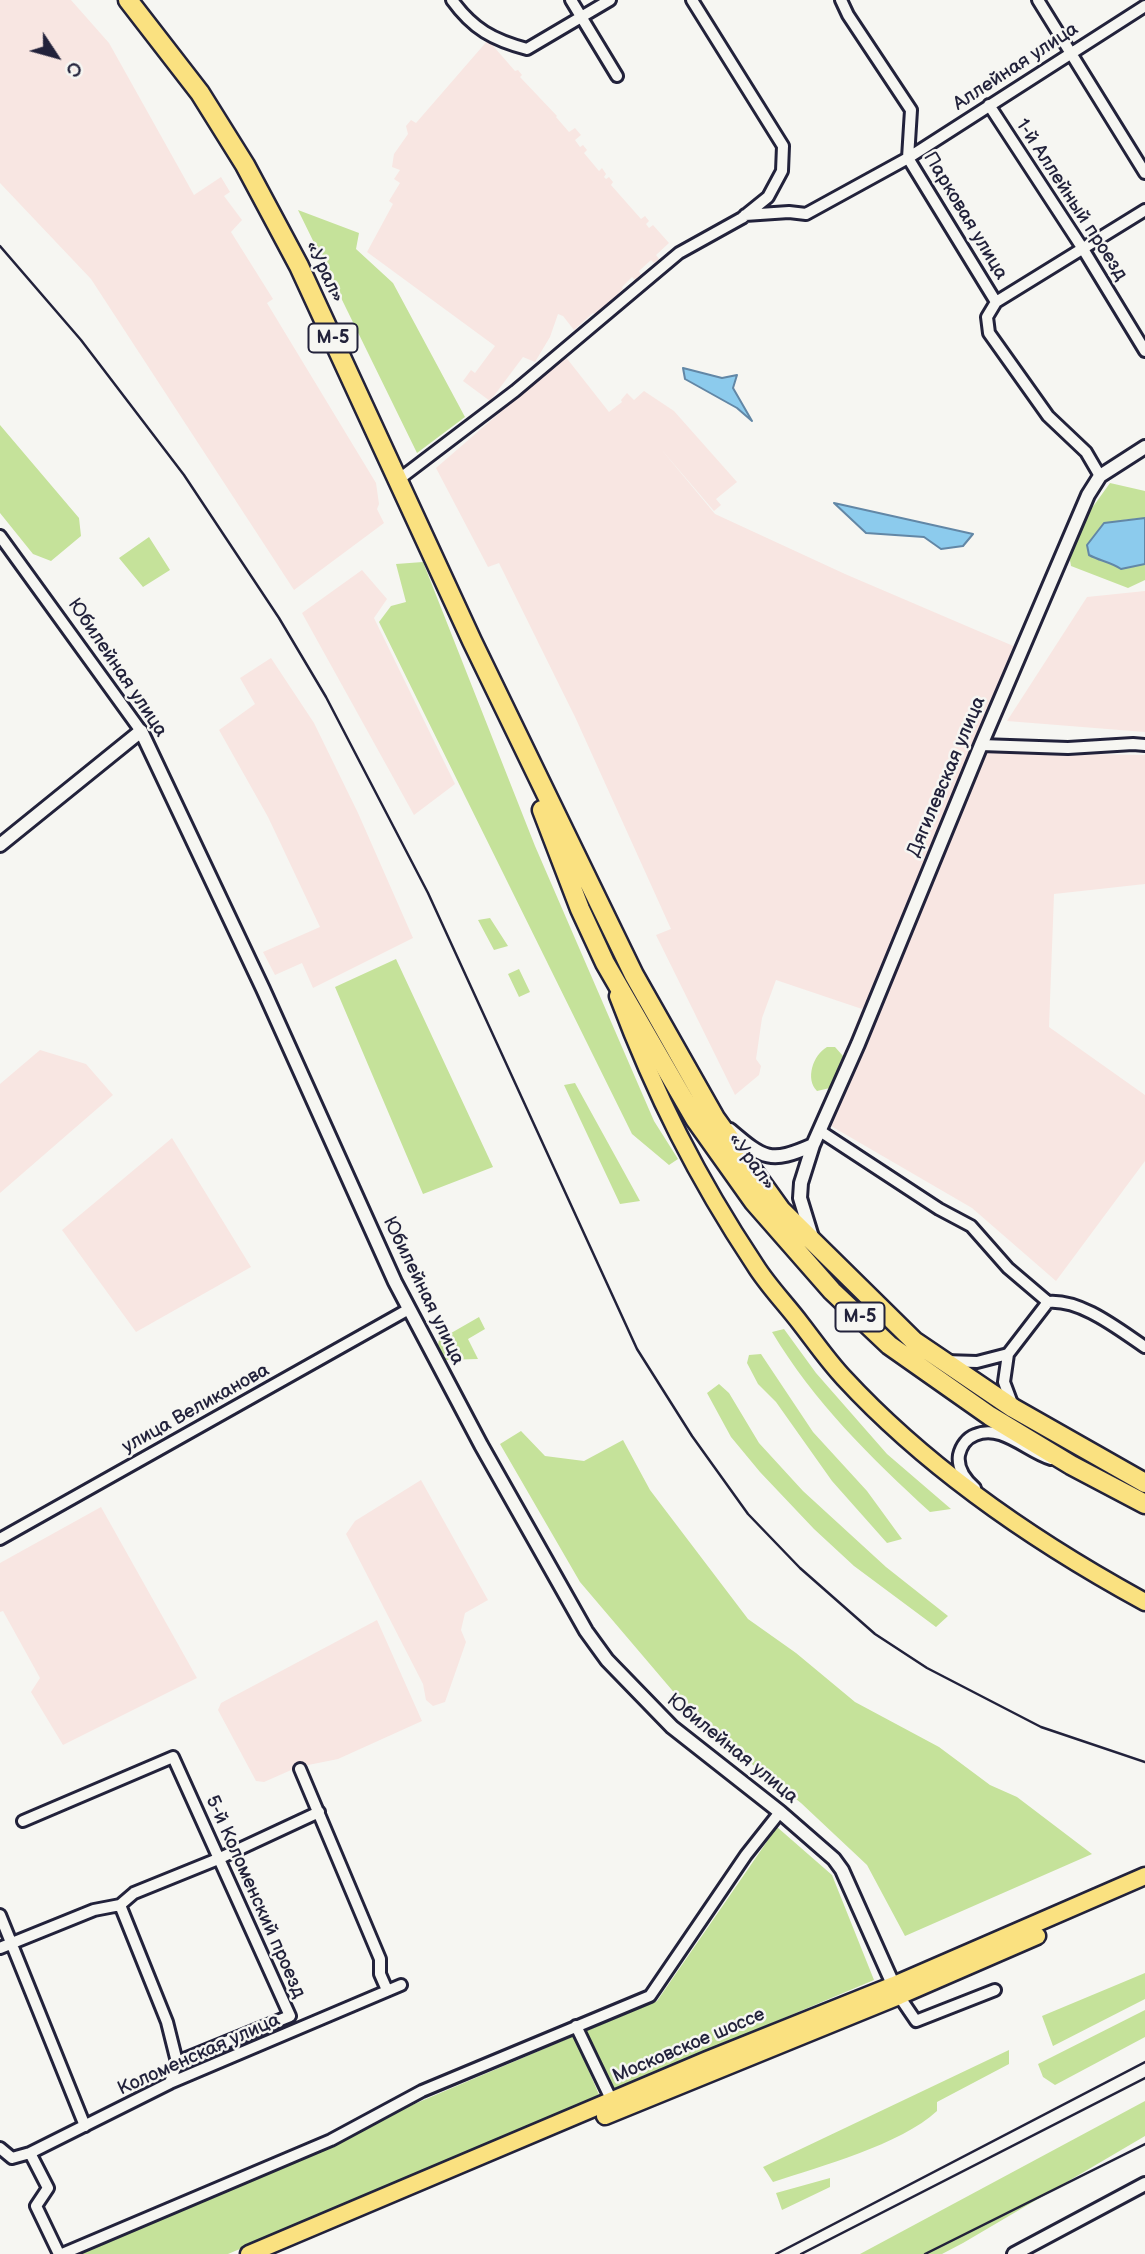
<!DOCTYPE html>
<html>
<head>
<meta charset="utf-8">
<style>
	body { margin:0 }
	#map { position:relative; width:1145px; height:2254px; overflow:hidden; background:#f6f6f2; font-family:"Balsamiq Sans",sans-serif }
	canvas { display:block }
	.north { position:absolute; left:21px; top:21px; width:70px; height:70px; -webkit-text-stroke:5px #f6f6f2; paint-order:stroke; rotate:126deg; font-size:19px; font-weight:700; line-height:28px; text-align:center; color:#22223b }
	.north::after { content:''; display:block; margin:auto; width:24px; height:32px; background:#22223b; clip-path:polygon(50% 0,100% 100%,50% 72%,0 100%) }
</style>
</head>
<body>
<div id="map">
<canvas width="1145" height="2254"></canvas>
<div class="north">С</div>
</div>
<script>
const ctx = document.querySelector('canvas').getContext('2d');
ctx.lineJoin = 'round';
function paint(path, color) { ctx.fillStyle = color; ctx.fill(path, 'evenodd'); }
function strokePath(path, color, width, dash) { ctx.strokeStyle = color; ctx.lineWidth = width; ctx.lineCap = dash ? 'butt' : 'round'; ctx.setLineDash(dash || []); ctx.stroke(path); }
function drawText(font, color, halo, rows, align = 'center') {
  ctx.font = font + ' "Balsamiq Sans",sans-serif'; ctx.lineWidth = 5; ctx.setLineDash([]); ctx.textBaseline = 'middle'; ctx.strokeStyle = halo; ctx.fillStyle = color; for (const [text, x, y, turn = 0] of rows) {
    ctx.save(); ctx.translate(x, y); ctx.rotate((+turn || 0) * Math.PI / 180); ctx.textAlign = isNaN(turn) ? turn : align; if (halo) ctx.strokeText(text, 0, 0); ctx.fillText(text, 0, 0); ctx.restore();
  }
}
const built = new Path2D(`
	M0,0H71L109,43L194,195L221,177L230,192L224,196L242,220L231,232L273,299L267,303L376,483L379,504L377,509L384,523L294,590L91,279L0,183Z
	M488,40L515,71L518,70L522,75L520,77L557,116L556,117L569,132L575,128L581,135L575,140L580,147L583,145L587,150L584,153L599,171L602,168L606,174L604,177L606,179L609,177L613,182L611,185L641,219L645,216L649,221L646,224L649,228L653,225L669,243L656,255L659,259L654,263L651,260L639,271L641,275L635,280L632,277L622,287L623,289L596,315L593,313L574,330L563,316L558,314L550,337L535,362L523,357L490,401L463,381L471,370L475,373L495,346L367,252L393,204L389,201L400,183L394,179L400,170L392,167L394,154L408,134L406,126L411,120L416,123Z
	M565,356L609,412L622,402L621,400L627,393L634,400L644,391L674,411L737,482L716,499L721,505L714,511L661,449L715,514L845,574L1018,648L974,752L1145,755V884L1054,894L1049,1027L1145,1095V1161L1056,1281L972,1208L819,1119L862,1009L776,980L762,1018L756,1059L761,1066L759,1075L735,1095L656,935L671,929L576,719L499,563L488,567L436,468Z
	M362,570L387,599L374,618L455,784L414,815L302,613Z
	M1145,591V732L1007,721L1087,597Z
	M271,658L314,723L358,813L413,938L313,988L302,963L275,975L263,952L320,927L268,817L219,730L255,704L240,678Z
	M40,1050L86,1064L113,1095L0,1193V1084Z
	M172,1138L251,1267L136,1332L62,1230Z
	M421,1480L488,1600L465,1613L461,1630L466,1642L445,1702L433,1706L426,1700L423,1684L346,1534L355,1521Z
	M101,1507L197,1678L63,1745L31,1692L40,1678L3,1611L0,1612V1563Z
	M377,1620L422,1721L338,1759L298,1767L264,1782L256,1781L218,1710L221,1703Z`);
const green = new Path2D(`
	M298,210L359,233L356,249L393,283L465,417L417,453Z
	M0,425L79,518L81,536L51,561L33,554L0,513Z
	M1110,483L1145,491V518C1115,520 1107,521 1087,545L1100,561L1110,562L1121,569L1145,564V580L1128,588L1071,566L1068,549L1092,508Z
	M149,537L170,570L143,587L119,558Z
	M423,562L535,846L654,1121L678,1159L669,1165L632,1134L379,622L391,606L406,602L396,564Z
	M490,918L508,946L494,950L478,920Z
	M396,959L493,1167L423,1194L335,987Z
	M519,969L530,992L519,997L508,974Z
	M827,1047H835L843,1056L830,1088L817,1091C805,1079 813,1055 827,1047Z
	M575,1083L640,1201L620,1204L564,1085Z
	M479,1317L485,1329L468,1339L478,1359L444,1360L437,1350L439,1340Z
	M784,1329L816,1373L887,1454L951,1509L930,1512C870,1457 814,1402 772,1332Z
	M761,1354L813,1432L867,1491L902,1539L887,1543L832,1481L776,1402L758,1384L747,1363L749,1355Z
	M719,1384L729,1393L759,1443L803,1491L886,1567L948,1616L936,1627L854,1566L814,1529L760,1472L731,1437L707,1393Z
	M521,1431L545,1456L584,1461L623,1440L650,1490L748,1619L796,1653L855,1702L939,1747L990,1785L1017,1797L1092,1854L905,1936L867,1865L801,1803L700,1723L580,1582L500,1444Z
	M777,1827L832,1875L874,1980L611,2091L586,2031L657,2001Z
	M1145,1973V1999L1053,2046L1042,2016Z
	M1145,2010V2037L1055,2085L1043,2077L1038,2064Z
	M574,2036L600,2097L228,2254H62Z
	M1009,2050V2064L937,2102V2111C900,2145 821,2166 773,2182L763,2167Z
	M1145,2101V2136L963,2243L942,2254H860Z
	M830,2178V2187L782,2210L776,2193Z`);
const water = new Path2D(`
	M683,368L722,378L737,375L733,388L752,421L737,408L685,379Z
	M834,503L973,534L963,546L941,549L924,537L866,533Z
	M1145,518V564L1121,569C1111,562 1100,561 1089,555L1087,545L1104,523Z`);
const minor = new Path2D(`
	M452,0C473,29 493,40 527,49L610,0
	M571,0L617,76
	M841,0L848,15L911,110L908,158L996,302
	M1038,0L1145,173
	M989,105L1083,249L1145,351
	M745,215L789,212L806,214L908,158L1145,6
	M1100,476L1086,452L1048,416L989,333L987,317L996,302L1145,210
	M398,480L515,391L679,253L742,218L768,197L782,171L783,146L692,0
	M0,536L141,731
	M981,745L1068,748L1133,744L1145,745
	M820,1131L939,1209L971,1226L1008,1268L1048,1302C1081,1299 1118,1329 1145,1347
	M945,1361L977,1362L1008,1354
	M1013,1406L1004,1382L1008,1354L1048,1302
	M975,1488C966,1480 957,1468 959,1455C961,1446 967,1438 975,1435C1001,1423 1027,1452 1051,1459
	M0,1539L409,1309
	M300,1769L380,1959V1974L387,1990
	M23,1821L173,1757L290,2016L177,2062
	M120,1905L167,2022L177,2062L170,2083
	M0,1915L85,2126
	M0,1948L94,1910L120,1905L134,1893L218,1859L319,1812
	M899,1996L916,2021L995,1990
	M576,2026L612,2101
	M0,2148L12,2158L30,2153L170,2083L401,1985
	M30,2153L48,2188L36,2206L59,2254
	M62,2254L331,2140L422,2091L650,1996L746,1855L780,1812`);
const tertiary = new Path2D(`
	M0,845L141,731L263,989L395,1282L481,1445L586,1631L607,1660L672,1727L780,1812L834,1859L842,1870L897,1993
	M730,1130C764,1159 770,1164 813,1145
	M812,1237L800,1198L801,1183L813,1145L858,1044L981,745L1088,495L1100,476L1145,447
	M1014,2254L1145,2184`);
const primary = new Path2D(`
	M618,996C655,1094 697,1178 755,1265C768,1286 786,1304 801,1324C815,1342 828,1361 844,1378C929,1470 1035,1542 1145,1602
	M605,2116L899,1996L1037,1936
	M249,2254L707,2060L894,1985L1145,1876`);
const trunk = new Path2D(`
	M128,0L200,93L245,165L299,266L472,641L568,839L634,975L715,1118L781,1210L914,1341L1013,1408L1145,1483
	M542,810L580,909L605,963L695,1119L754,1202L832,1291L889,1345L990,1416L1071,1465L1145,1504`);
const rail = new Path2D(`
	M0,246L81,340L184,475L279,618L326,697L428,893L637,1349L692,1436L748,1514L800,1568L875,1634L927,1668L1041,1727L1145,1762
	M776,2254L1145,2062
	M801,2254L1145,2078
	M925,2254L1145,2144`);
const shields = [
	[333,338,49],
	[860,1317,49]
];
const shieldNames = [
	["М-5",333,338],
	["М-5",860,1317]
];
const streetNames = [
	["Аллейная улица",1016,67,-33],
	["1-й Аллейный проезд",1071,200,57],
	["Парковая улица",965,216,59],
	["«Урал»",324,272,64],
	["Юбилейная улица",117,668,56],
	["Дягилевская улица",947,777,-67],
	["«Урал»",751,1162,54],
	["Юбилейная улица",423,1291,64],
	["улица Великанова",196,1409,-29],
	["Юбилейная улица",732,1749,39],
	["5-й Коломенский проезд",255,1897,66],
	["Московское шоссе",689,2046,-23],
	["Коломенская улица",199,2055,-24]
];
paint(built, '#f8e6e2');
paint(green, '#c5e29a');
paint(water, '#8ccbed');
strokePath(water, '#6287a6', 2);
strokePath(minor, '#22223b', 16);
strokePath(tertiary, '#22223b', 18);
strokePath(primary, '#22223b', 21);
strokePath(trunk, '#22223b', 23);
strokePath(minor, '#f6f6f2', 10);
strokePath(tertiary, '#f6f6f2', 12);
strokePath(primary, '#fae180', 16);
strokePath(trunk, '#fae180', 18);
strokePath(rail, '#22223b', 2.5);
for (const [x, y, w] of shields) { const box = new Path2D(); box.roundRect(x - w / 2, y - 14.5, w, 29, 5); ctx.fillStyle = '#f6f6f2'; ctx.fill(box); strokePath(box, '#22223b', 2); }
drawText('bold 18px', '#22223b', null, shieldNames);
drawText('19px', '#22223b', '#f6f6f2', streetNames);
</script>
</body>
</html>
